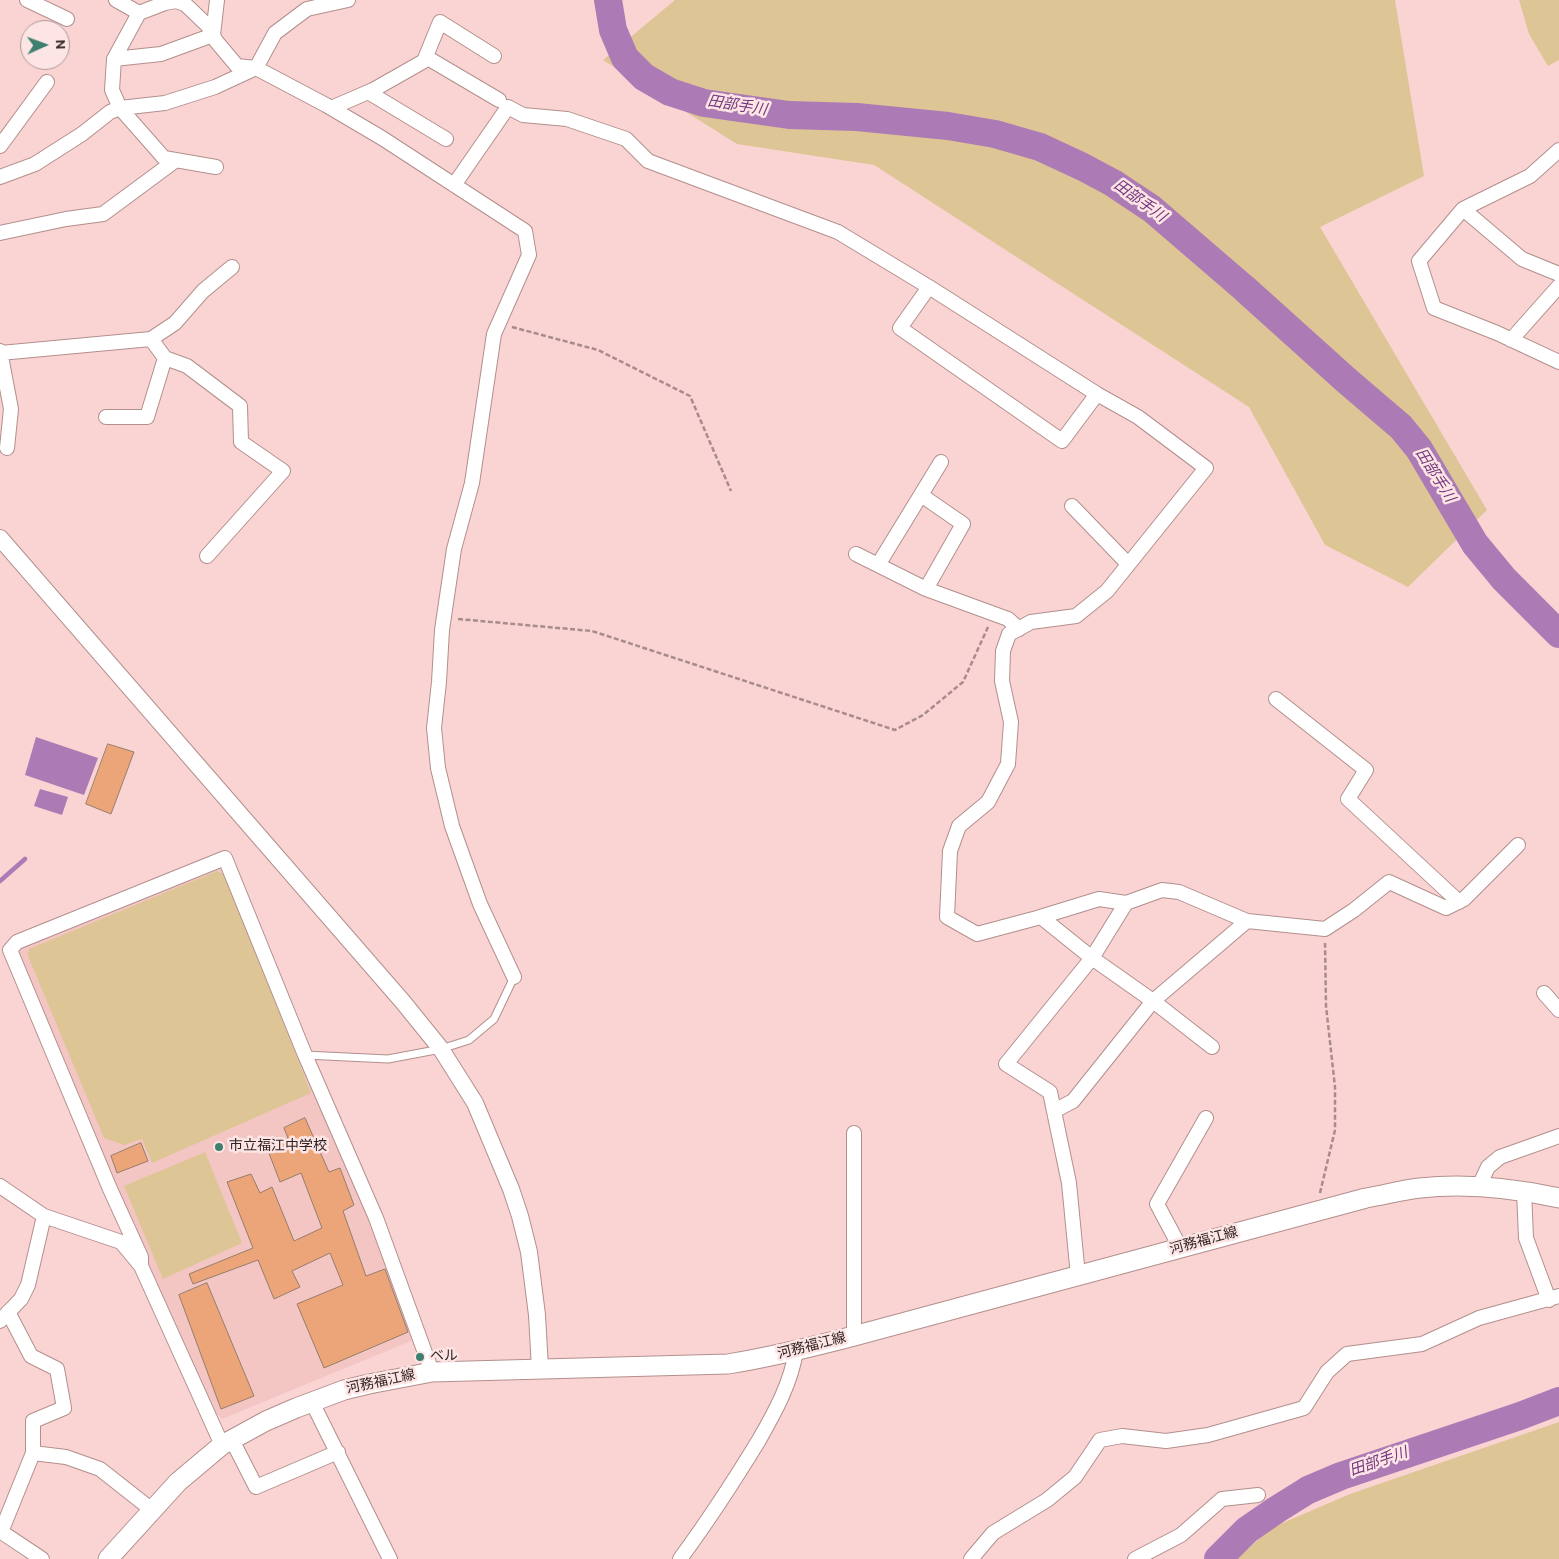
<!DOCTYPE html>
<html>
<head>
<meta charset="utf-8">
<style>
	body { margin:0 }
	#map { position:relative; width:1559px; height:1559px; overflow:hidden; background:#fad4d2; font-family:Overpass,sans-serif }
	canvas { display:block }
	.north { position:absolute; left:20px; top:20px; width:50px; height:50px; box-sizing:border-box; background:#fce5e4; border:1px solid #ab9797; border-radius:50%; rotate:88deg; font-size:14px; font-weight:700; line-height:20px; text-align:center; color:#312323 }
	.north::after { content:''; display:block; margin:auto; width:18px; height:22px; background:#3e7f6f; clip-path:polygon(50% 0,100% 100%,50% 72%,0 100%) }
</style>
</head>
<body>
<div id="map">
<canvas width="1559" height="1559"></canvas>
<div class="north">N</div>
</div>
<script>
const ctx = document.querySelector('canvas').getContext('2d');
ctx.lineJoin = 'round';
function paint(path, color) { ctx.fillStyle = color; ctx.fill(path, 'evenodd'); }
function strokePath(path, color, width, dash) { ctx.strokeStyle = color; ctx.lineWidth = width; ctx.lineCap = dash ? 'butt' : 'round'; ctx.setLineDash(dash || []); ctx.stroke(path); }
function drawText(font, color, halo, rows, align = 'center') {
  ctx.font = font + ' Overpass,"Noto Sans JP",sans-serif'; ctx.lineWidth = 5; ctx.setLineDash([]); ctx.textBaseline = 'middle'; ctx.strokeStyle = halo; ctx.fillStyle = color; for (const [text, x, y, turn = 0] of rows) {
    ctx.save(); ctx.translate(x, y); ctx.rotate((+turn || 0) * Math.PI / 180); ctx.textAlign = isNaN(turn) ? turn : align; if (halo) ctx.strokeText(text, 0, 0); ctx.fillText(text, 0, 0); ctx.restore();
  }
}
const built = new Path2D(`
	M219,866L225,870L418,1338L222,1419L209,1406L18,956L22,947Z`);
const green = new Path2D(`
	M675,0H1395L1424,176L1320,227L1487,510L1408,587L1325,545L1249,407L874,165L737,144L603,60Z
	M1519,0H1559V60L1548,66L1529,34Z
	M217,871L225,875L311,1093L152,1163L142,1139L124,1145L104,1138L28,956L29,949Z
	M205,1152L242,1243L163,1279L124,1186Z
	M1559,1422V1559H1237L1271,1528L1350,1494Z`);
const water = new Path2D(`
	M36,737L98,758L84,795L25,775Z
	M40,789L68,797L62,815L34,806Z`);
const stream = new Path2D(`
	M0,881L25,859`);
const river = new Path2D(`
	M608,0L613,30L625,58L644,77L670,92L704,103L789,115L857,117L948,126L995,134L1040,147L1083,167L1113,183L1152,209L1245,289L1346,380L1401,427L1419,449L1475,544L1504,579L1559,634
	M1218,1559L1247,1530L1276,1510L1308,1490L1341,1476L1520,1416L1559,1401`);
const building = new Path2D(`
	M108,744L134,752L111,814L86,804Z
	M305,1118L329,1172L340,1168L354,1205L343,1211L366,1276L385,1269L408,1332L324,1368L297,1304L343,1285L330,1253L292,1271L300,1287L274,1299L258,1260L193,1284L189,1274L253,1248L227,1182L251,1174L260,1193L272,1187L294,1241L322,1228L301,1173L280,1182L267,1148L288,1138L284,1128Z
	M141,1143L148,1161L117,1173L111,1156Z
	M207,1283L254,1396L221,1409L179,1295Z`);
const path = new Path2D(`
	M512,327L598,350L690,396L731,491
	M458,619L592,631L895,730L923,715L963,682L988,627
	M1320,1193L1335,1130V1087L1326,1006L1325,943`);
const service = new Path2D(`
	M305,1055L388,1059L441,1049L469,1040L494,1019L514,977`);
const minor = new Path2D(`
	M27,0L67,19
	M116,0L139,13L114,59L112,90L120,108L164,158L216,167
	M139,13L165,3L176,1L185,4L208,26L216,41L237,66L256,68L275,33L307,9L348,0
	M426,57L499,100
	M114,59L161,54L213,35L217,0
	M368,92L446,139
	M331,108L373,90L424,61L440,22L494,56
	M0,146L47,82
	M1559,150L1530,176L1463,209L1419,261L1434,308L1497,333L1559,362
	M0,177L35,164L82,134L110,112L120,108L165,103L215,87L256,68L326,105L382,138L525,231L529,255L494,334L472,483L454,549L442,630L439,682L434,728L438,768L452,826L480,904L514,977
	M454,185L508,107L523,115L567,119L626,139L648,161L838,232L929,287L1097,394L1138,417L1206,468L1107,591L1076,616L1031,622L1009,634L1003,651L1002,681L1011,722L1008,764L988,802L959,826L950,851L947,917L977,934L1037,918L1099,899L1126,903L1162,890L1179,892L1247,921L1325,929L1354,910L1389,882L1446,908L1464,899L1518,845
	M1463,209L1522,259L1559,274
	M0,233L66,219L103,214L176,160
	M929,287L900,328L1062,441L1097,394
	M151,339L165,358L187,366L240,406L241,442L283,471L207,556
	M1511,340L1559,286
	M0,351L11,409L7,448
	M0,353L151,339L175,323L203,291L232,267
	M106,417H147L165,358
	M921,495L963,524L926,589
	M1072,506L1128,564
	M856,554L926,589L1008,619L1019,629
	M878,565L941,462
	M1276,699L1366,770L1348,799L1459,902
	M1041,917L1092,958L1126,903
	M1544,993L1559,1010
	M1054,1111L1073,1101L1153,1001L1212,1047
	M0,1186L44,1216L121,1242L141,1266L222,1445
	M1479,1186L1488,1167L1500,1157L1559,1136
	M1524,1190L1526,1238L1549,1300
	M1181,1249L1157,1204L1206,1118
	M141,1266V1257L110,1189L10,950L17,942L225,858L305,1055L376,1218L432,1372
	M1078,1276L1069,1183L1050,1092L1006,1064L1092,958L1153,1001L1247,921
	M0,1321L21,1299L28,1285L44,1216
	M854,1336V1133
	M312,1402L390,1559
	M232,1440L256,1487L338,1452
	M33,1453L66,1457L100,1469L152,1510
	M0,1531L42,1559
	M1,1532L33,1453V1421L64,1408L57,1369L31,1356L8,1312
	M680,1559C708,1521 734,1481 759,1440C775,1412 791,1383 796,1351
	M971,1559L993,1533L1047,1500L1075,1477L1100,1440L1122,1436L1166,1441L1208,1435L1304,1408L1327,1372L1347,1354L1422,1344L1479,1318L1559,1296
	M1135,1559L1181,1535L1222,1499L1258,1495`);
const tertiary = new Path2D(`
	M0,538L403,1002L441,1049L475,1103L511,1189L520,1216L529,1252L537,1315L540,1369`);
const secondary = new Path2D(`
	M108,1559L178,1482L222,1445L266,1421L296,1408L344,1390L369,1384L432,1372L728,1364C771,1357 812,1347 854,1336L1366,1198C1384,1195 1402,1190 1420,1188C1467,1183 1513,1188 1559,1198`);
const markers = [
	[219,1147,5,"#3e7f6f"],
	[420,1357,5,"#3e7f6f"]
];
const poiNames = [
	["市立福江中学校",229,1147],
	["ベル",430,1357]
];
const streetNames = [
	["河務福江線",1204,1242,-15],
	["河務福江線",812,1347,-14],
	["河務福江線",381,1383,-12]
];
const waterNames = [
	["田部手川",737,107,9],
	["田部手川",1139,202,36],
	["田部手川",1434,476,58],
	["田部手川",1379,1463,-19]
];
paint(built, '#f3c6c4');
paint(green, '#dec596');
paint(water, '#ac7ab5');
strokePath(stream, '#ac7ab5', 4.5);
strokePath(river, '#ac7ab5', 28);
paint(building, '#eba579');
strokePath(building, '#987c6b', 1);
strokePath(service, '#b28f8d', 9);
strokePath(minor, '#b28f8d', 16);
strokePath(tertiary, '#b28f8d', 18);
strokePath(secondary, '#b28f8d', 21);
strokePath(path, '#a88c8b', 2.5, [5, 2.5]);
strokePath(service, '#fff', 7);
strokePath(minor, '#fff', 14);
strokePath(tertiary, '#fff', 16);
strokePath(secondary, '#fff', 19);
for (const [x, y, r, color] of markers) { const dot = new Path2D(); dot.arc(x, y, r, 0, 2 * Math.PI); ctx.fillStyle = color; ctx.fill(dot); strokePath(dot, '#fce5e4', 2); }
drawText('14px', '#312323', '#fce5e4', poiNames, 'left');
drawText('14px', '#312323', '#fce5e4', streetNames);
drawText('italic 15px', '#73367f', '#fce5e4', waterNames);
</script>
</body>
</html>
